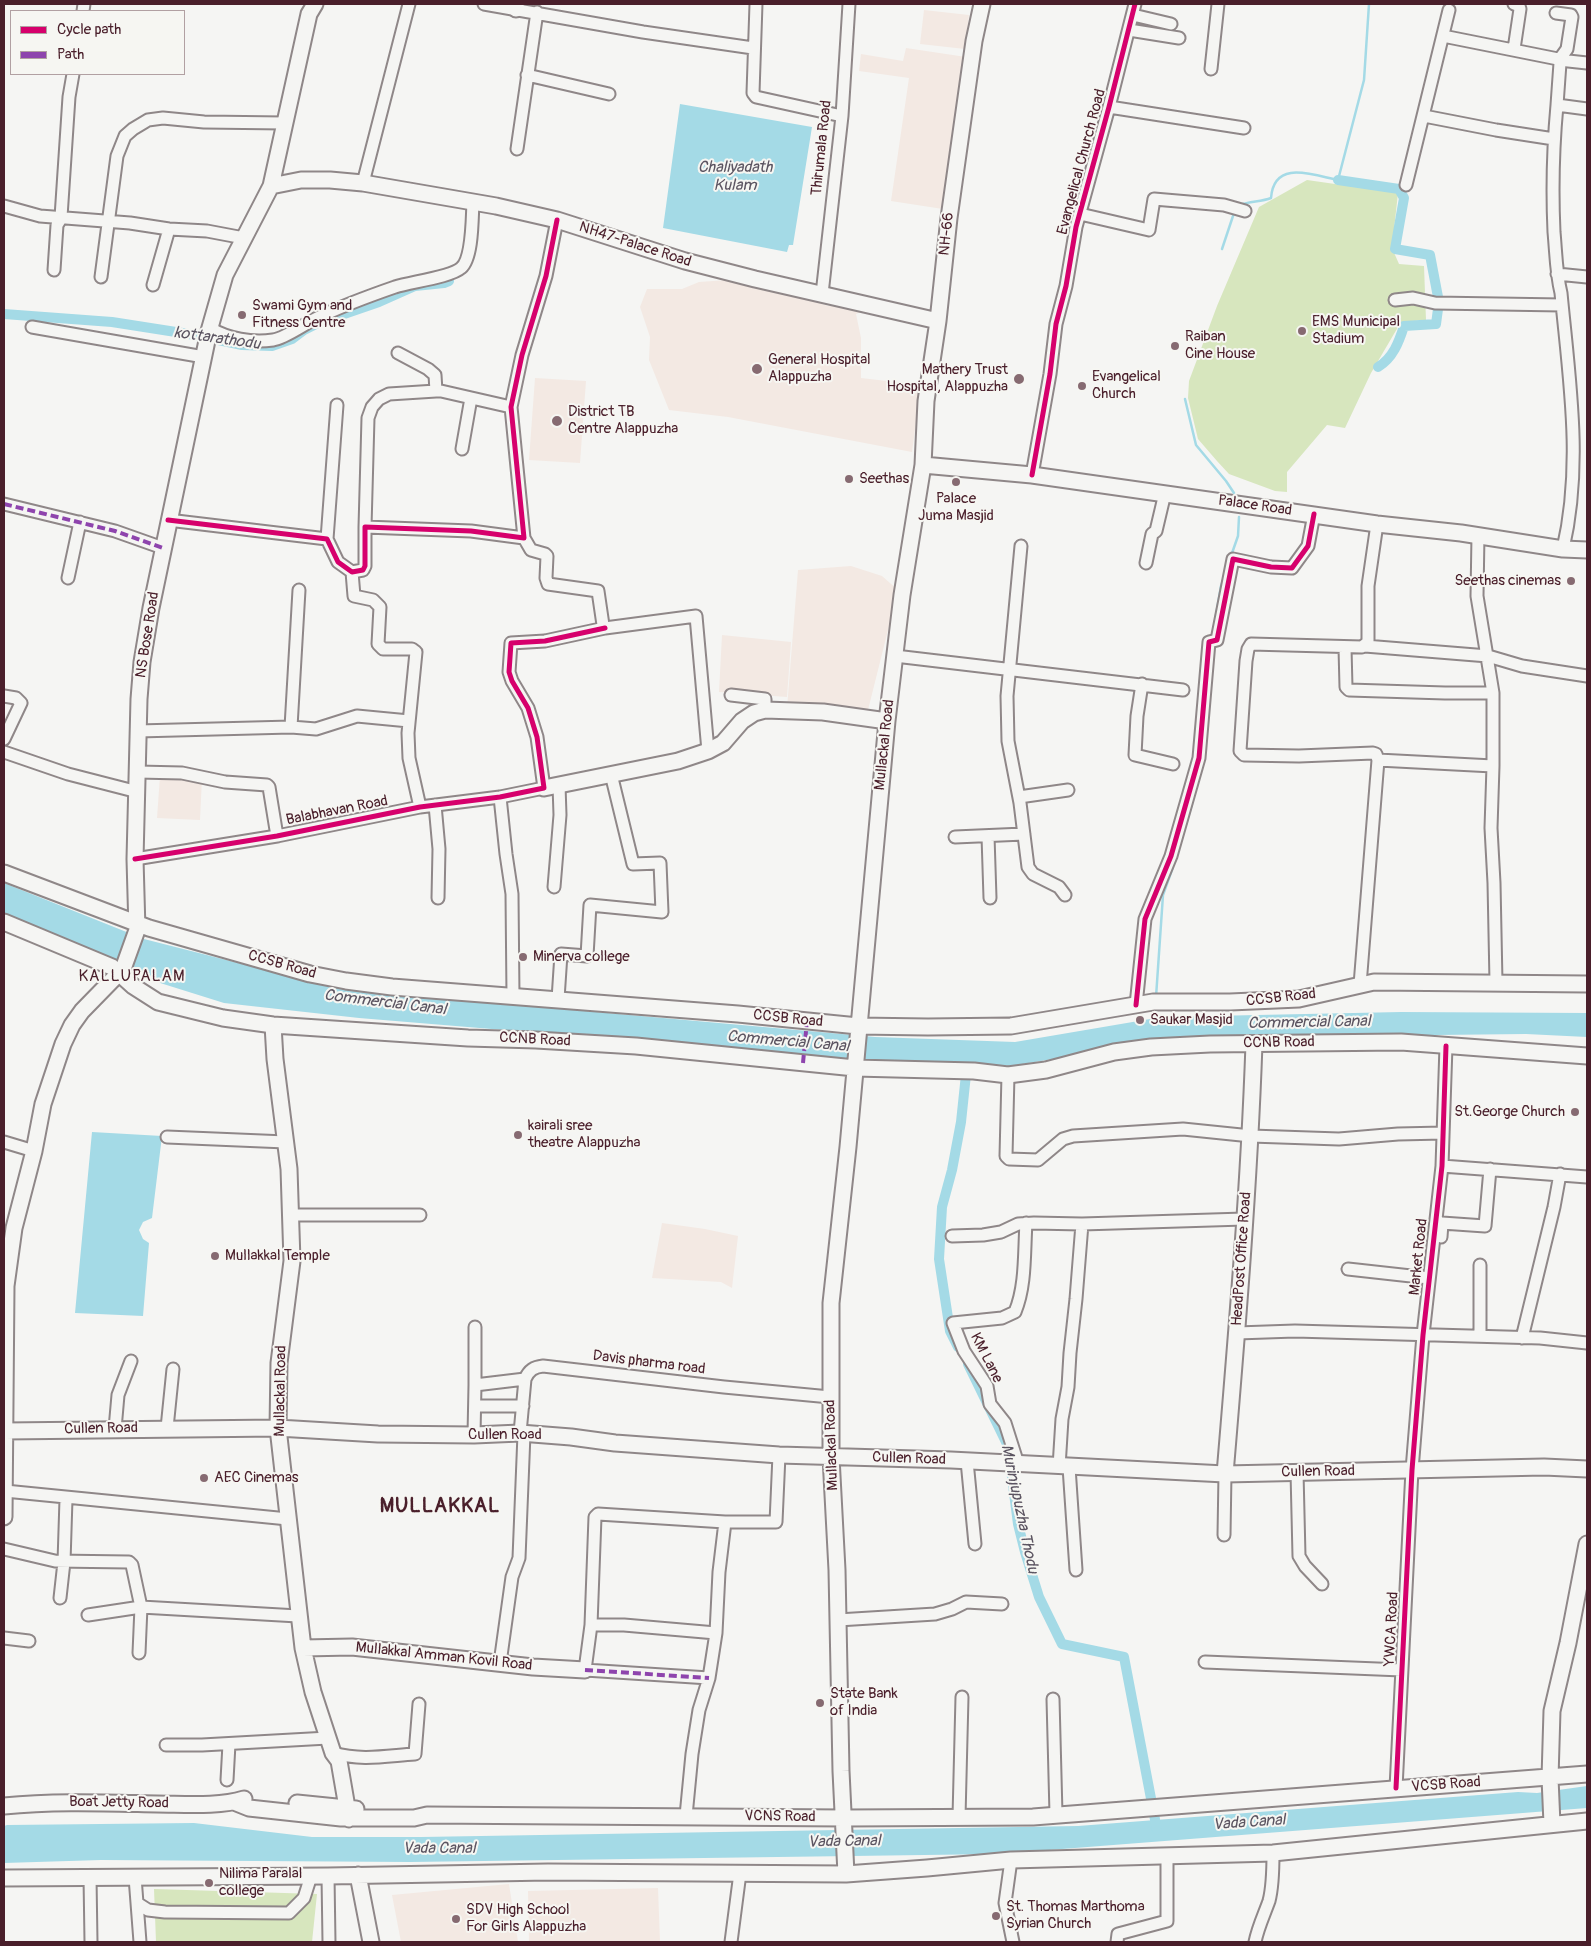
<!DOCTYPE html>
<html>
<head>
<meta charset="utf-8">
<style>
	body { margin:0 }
	#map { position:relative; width:1591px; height:1946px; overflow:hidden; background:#f5f5f3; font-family:Pangolin,sans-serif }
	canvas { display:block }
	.frame { position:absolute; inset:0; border:5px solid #4a1f2b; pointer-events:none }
	.legend { position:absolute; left:10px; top:10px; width:175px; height:65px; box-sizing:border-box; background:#f6f6f2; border:1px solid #b1a0a2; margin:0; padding:6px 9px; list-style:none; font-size:15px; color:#4a1f2b }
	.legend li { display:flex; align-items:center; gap:10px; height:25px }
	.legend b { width:25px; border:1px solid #b1a0a2 }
</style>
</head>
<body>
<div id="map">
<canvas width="1591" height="1946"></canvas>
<div class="frame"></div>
<ul class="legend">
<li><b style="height:6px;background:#d6006c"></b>Cycle path</li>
<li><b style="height:6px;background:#8e44ad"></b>Path</li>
</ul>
</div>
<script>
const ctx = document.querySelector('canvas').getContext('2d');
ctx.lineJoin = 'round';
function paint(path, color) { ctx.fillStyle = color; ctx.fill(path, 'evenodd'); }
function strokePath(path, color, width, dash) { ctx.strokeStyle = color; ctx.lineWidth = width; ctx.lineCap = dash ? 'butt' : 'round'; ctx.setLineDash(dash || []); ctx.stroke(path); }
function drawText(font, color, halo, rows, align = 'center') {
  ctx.font = font + ' Pangolin,sans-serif'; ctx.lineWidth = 4; ctx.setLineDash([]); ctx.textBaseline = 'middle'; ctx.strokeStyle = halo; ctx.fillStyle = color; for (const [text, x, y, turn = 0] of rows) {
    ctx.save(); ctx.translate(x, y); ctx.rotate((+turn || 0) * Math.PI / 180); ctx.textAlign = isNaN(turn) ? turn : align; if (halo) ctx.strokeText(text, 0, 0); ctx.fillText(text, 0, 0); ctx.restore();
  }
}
const built = new Path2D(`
	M924,10L969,15L965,49L920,44Z
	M906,48L966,57L943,209L891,201L909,78L859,71L861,54L903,61Z
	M727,280L752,288L804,298L828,306H845L864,311L856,314L861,338V378L921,385L912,452L728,417L669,410L649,360L650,337L640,307L647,289H682L699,282Z
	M535,378L586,381L580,463L529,460Z
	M851,566L882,576L898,590L867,714L787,708L798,570Z
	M722,635L791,642L787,697L719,692Z
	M160,776L202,778L200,820L157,818Z
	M662,1223L705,1229L738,1236L732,1288L721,1282L652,1278Z
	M509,1884L518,1942H401L392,1895Z
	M658,1888L660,1942H529L528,1891Z`);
const green = new Path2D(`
	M1307,180L1398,193L1392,248L1399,264L1424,266L1426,320L1401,322L1371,373L1345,428L1327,425L1287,472V492L1275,491L1229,474L1217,461L1198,439L1188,398L1189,381L1217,306L1259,207Z
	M154,1889L317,1894L312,1942H156Z`);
const water = new Path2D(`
	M680,104L812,127L793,245H789L787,252L663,228Z
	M4,883L144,939L340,989L875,1037L1015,1042L1162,1017L1401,1012L1587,1013V1037L1526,1034L1258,1037L1148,1043L1011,1066L866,1060L359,1018L224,1003L157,982L136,969L4,915Z
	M92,1132L162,1136L152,1218L143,1222L139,1230L143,1239L149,1243L143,1316L75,1313Z
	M1587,1786V1808L998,1854L410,1862L101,1860L4,1863V1826L7,1825L194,1823L312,1837H421L1078,1826L1518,1792L1537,1793Z`);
const stream = new Path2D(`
	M1240,205C1250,201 1261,202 1271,198C1274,159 1313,175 1338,180L1364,80L1369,4
	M1222,249L1234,213
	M1185,399L1196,445L1226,481L1234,493
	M1231,556L1238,536L1239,517
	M1215,621L1221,586L1225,575
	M1180,845L1192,804
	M1156,997L1163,895L1173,867
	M1156,1019V1007`);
const canal = new Path2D(`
	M1338,180L1399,189L1404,198L1395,249L1430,255L1438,297
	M4,314L112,322L195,335L242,345L272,346L292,339L304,330L318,323L379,302L415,286L444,283L449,281
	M1378,367C1393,358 1399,342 1404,326L1436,324L1438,309
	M958,1347L950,1331L939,1259L942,1207L952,1170L961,1122L967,1065
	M968,1364L1008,1446L1018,1524L1025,1552L1039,1597L1062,1644L1124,1657L1157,1830`);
const minor = new Path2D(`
	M484,4L643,32L753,48
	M756,4L753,93L756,97L842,116
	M83,11L84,4
	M1556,13L1571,15L1572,17L1567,49L1559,60L1587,63
	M1133,15L1171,24
	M1129,30L1179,38
	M1443,36L1558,59L1560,63L1557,105
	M1514,49L1520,9L1519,6L1514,4
	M1211,69L1218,4
	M527,75L609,94
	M1109,107L1244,128
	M1424,116L1496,130L1554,139
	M517,149L537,12
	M363,183L409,4
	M1406,185L1449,10
	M4,206L40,216L130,223L169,229L207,231L244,238
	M1080,214L1149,230L1154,199L1224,205L1245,211
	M61,217L69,97L73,74
	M54,270L57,225L62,217
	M1557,274L1587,277
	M101,277L117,156L125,136L133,129L148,120L163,118L204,122L284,123
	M153,285L169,229
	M822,294L842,116L849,4
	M1395,300L1413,298L1435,303L1562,305
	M32,327L204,357
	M210,328C228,339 252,343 273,340C286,338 304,324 317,318C342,306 369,296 395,287C411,282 451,277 461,268C473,258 472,217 473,202
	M398,353L428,369L435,375L436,391
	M462,449L471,398
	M1032,475L1050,374L1056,324L1066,286L1076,227L1109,107L1135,4
	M4,504L115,531L163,548
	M168,520L327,539L338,562L352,572L363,570L365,566V527L471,531L524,538L511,407L522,355L546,276L557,220
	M1377,524L1368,586V642L1362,647L1251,644L1248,649L1246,661L1240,751L1244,755L1299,756L1373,753L1376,754L1378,760
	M365,527L368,418L372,407L379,399L389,394L436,391H441L511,407
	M1478,535L1477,596L1493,693V766L1491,828L1494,883L1496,982
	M524,538L531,550L545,554L547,556L546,578L548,584L598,591L603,625L605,628L696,616L708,751
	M327,539L337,405
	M1021,546L1007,696L1008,741L1020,803L1028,867L1033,874L1059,887L1065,895
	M1563,549C1583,464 1569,378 1561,293C1556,273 1556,253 1554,232C1552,189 1553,148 1557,105L1587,109
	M1146,563L1152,534L1156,531L1165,493
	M352,572L354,596L373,600L380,607L378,644L383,649H412L416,652L408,733L409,758L420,807
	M68,578L80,522
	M1365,646L1488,656L1522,666L1587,676
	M1345,648L1346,687L1349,690L1445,693H1493
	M895,656L1183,690
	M1142,684L1137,716L1135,755L1173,764
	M731,695L765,699V710
	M4,696L16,698L21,703L4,739
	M291,727L316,729L357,716L409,721
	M138,731L291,727L299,590
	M4,752L68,774L138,792
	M138,772L182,773L225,782L267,785L269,787L277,836
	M500,797L506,854L512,894L513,996
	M1019,797L1068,790
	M435,805L439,849L438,898
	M988,836L990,898
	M955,837L1024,834
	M135,859L277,836L420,807L500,797L544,788L537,737L528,708L512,681L509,672L511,643L545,641L605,628
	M554,887L560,815L559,785
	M1360,985L1378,760L1493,766
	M558,999L561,954L587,956L590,905L662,912L660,863L633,864L611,774
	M1136,1005L1145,919L1171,856L1199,758L1209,642L1217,640L1233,559L1271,567L1292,568L1308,546L1314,514
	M1008,1075L1006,1156L1009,1159L1038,1160L1063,1139L1073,1136L1183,1129L1251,1136L1339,1139L1398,1134L1443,1133
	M167,1137L286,1142
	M4,1142L34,1151
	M1442,1166L1587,1177
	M291,1215H420
	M952,1236L983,1235L1001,1232L1018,1224L1034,1223L1082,1224L1244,1219
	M1441,1237L1442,1223L1485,1226L1490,1169
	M1480,1265V1336
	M1348,1269L1429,1278
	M475,1327V1385
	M1237,1333L1295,1331L1540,1338L1587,1343
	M1522,1338L1554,1207L1560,1174
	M475,1406H523
	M167,1428L173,1369
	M115,1429L118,1395L131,1361
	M520,1433L525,1379C529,1370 534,1367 543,1366L724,1387L830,1397
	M474,1435L475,1385L525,1379
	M967,1461L975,1544
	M1018,1464L1005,1423L990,1404L987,1386L964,1351L953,1323L1002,1318L1015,1312C1026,1286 1024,1253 1026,1223
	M1059,1467L1062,1419L1068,1387L1070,1353L1076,1299L1082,1224
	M1069,1467L1076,1570
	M1297,1472L1299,1556L1305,1566L1322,1584
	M5,1491L288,1519
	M1224,1535L1225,1474
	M4,1549L55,1561L129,1562L132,1565L141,1607L139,1653
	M60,1598L64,1562L66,1499
	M88,1615L141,1607L298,1616
	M838,1620L935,1614L952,1609L966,1602L1002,1604
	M591,1625H624L716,1633
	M4,1638L29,1641
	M1205,1662L1402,1670
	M500,1663L512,1577L519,1558L524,1434
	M709,1678L585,1670L591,1625L595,1517L598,1514L725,1522
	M1053,1699L1056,1814
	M166,1745H202L328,1738
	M333,1753C362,1761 385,1756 415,1754L419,1704
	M227,1780L229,1744
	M1396,1788L1412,1470L1423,1335L1442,1166L1446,1046
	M686,1816L692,1754L699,1710L709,1678L716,1633L719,1572L725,1522H776L779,1455
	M959,1817L962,1697
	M1011,1860L1005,1903L1013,1942
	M328,1876L329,1942
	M90,1877L91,1942
	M135,1877L140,1942
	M137,1903L148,1910L165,1912L289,1913L304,1898L311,1876
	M731,1942L740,1873
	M1117,1942L1118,1934L1167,1921V1856
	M1255,1942C1258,1927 1264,1915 1269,1901C1273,1886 1273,1869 1273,1853`);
const major = new Path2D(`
	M516,9V4
	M271,186L301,180H330L363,183L496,206L557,220L685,261L755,279L938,321
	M923,465L1032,475L1377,524L1461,533L1563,549L1587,550
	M544,788L678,761L708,751L723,743L742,721L754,713L765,710L823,712L887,721
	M4,873L149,928L310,974L346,981L392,987L738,1014L858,1026L928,1027L1011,1026L1153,1002H1230L1299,999L1374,982L1587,984
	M4,922L112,967L133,986L158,1002L223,1018L273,1025L468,1038L536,1040L636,1046L855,1068L974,1071L1008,1075L1046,1070L1114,1052L1151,1047L1210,1044L1401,1042L1587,1056
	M273,1025L275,1059L289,1169L292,1261L279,1363L278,1428L303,1648L313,1692L333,1753L339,1761L349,1819
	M5,1431L278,1428L378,1434L474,1435L520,1433L571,1437L615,1443L779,1455L951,1460L1225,1474L1544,1467L1587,1469
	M1225,1474C1237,1331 1249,1187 1254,1044
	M4,1517L6,1286L14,1228L34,1151L43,1104L63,1044L72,1025L82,1011L123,969L137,930L135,859L139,699L142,662L151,608L209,331L225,275L271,186L309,14L315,4
	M303,1648L352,1647L533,1667L585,1670
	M234,1802L249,1808L341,1818H414L427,1815L845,1818L1033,1817L1587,1774
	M297,1803L356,1809
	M4,1806C55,1801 106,1803 157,1804C183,1804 219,1807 244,1799
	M1552,1824L1550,1778L1552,1711L1568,1643L1587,1544
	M846,1874L841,1771L837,1570L831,1457V1303L848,1147L887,721L902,595L923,465L926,401L938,321L949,218L974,41L982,4
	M358,1875L371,1942
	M4,1878L328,1876L548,1872L846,1874L927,1868L1011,1860L1273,1853L1587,1821`);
const quiet = new Path2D(`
	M4,504L115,531L163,548
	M803,1063L807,1021
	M585,1670L709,1678`);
const cycleway = new Path2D(`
	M1032,475L1050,374L1056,324L1066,286L1076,227L1109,107L1135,4
	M168,520L327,539L338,562L352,572L363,570L365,566V527L471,531L524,538L511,407L522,355L546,276L557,220
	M135,859L277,836L420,807L500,797L544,788L537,737L528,708L512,681L509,672L511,643L545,641L605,628
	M1136,1005L1145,919L1171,856L1199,758L1209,642L1217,640L1233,559L1271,567L1292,568L1308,546L1314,514
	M1396,1788L1412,1470L1423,1335L1442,1166L1446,1046`);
const markers = [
	[242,315,5,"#866a71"],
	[1302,331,5,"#866a71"],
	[1175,346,5,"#866a71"],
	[757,369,6,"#866a71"],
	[1019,379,6,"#866a71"],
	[1082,386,5,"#866a71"],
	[557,421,6,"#866a71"],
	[849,479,5,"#866a71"],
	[956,482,5,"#866a71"],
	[1571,581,5,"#866a71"],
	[523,957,5,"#866a71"],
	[1140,1020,5,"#866a71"],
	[1575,1112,5,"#866a71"],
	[518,1135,5,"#866a71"],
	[215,1256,5,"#866a71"],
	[204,1478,5,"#866a71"],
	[820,1703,5,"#866a71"],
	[209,1883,5,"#866a71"],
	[996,1916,5,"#866a71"],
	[456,1919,5,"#866a71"]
];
const streetNames = [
	["Thirumala Road",822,148,-84],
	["Evangelical Church Road",1082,162,-75],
	["NH-66",947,234,-84],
	["NH47-Palace Road",635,245,18],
	["Palace Road",1255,506,8],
	["NS Bose Road",148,635,-81],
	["Mullackal Road",885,745,-84],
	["Balabhavan Road",337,811,-11],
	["CCSB Road",282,965,16],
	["CCSB Road",1281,998,-6],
	["CCSB Road",788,1019,6],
	["CCNB Road",535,1040,3],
	["CCNB Road",1279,1043,-1],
	["Market Road",1419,1257,-84],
	["HeadPost Office Road",1242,1259,-86],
	["KM Lane",986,1358,63],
	["Davis pharma road",649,1363,7],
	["Mullackal Road",281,1391,-89],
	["Cullen Road",101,1429,-1],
	["Cullen Road",505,1435],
	["Mullackal Road",832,1445,-92],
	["Cullen Road",909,1459,2],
	["Cullen Road",1318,1472,-1],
	["YWCA Road",1392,1629,-87],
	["Mullakkal Amman Kovil Road",444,1657,6],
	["VCSB Road",1446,1785,-4],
	["Boat Jetty Road",119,1803,1],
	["VCNS Road",780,1817,1]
];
const poiNames = [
	["Swami Gym and",252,306],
	["Fitness Centre",252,323],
	["EMS Municipal",1312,322],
	["Stadium",1312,339],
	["Raiban",1185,337],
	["Cine House",1185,354],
	["General Hospital",768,360],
	["Alappuzha",768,377],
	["Mathery Trust",1008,370,"right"],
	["Hospital, Alappuzha",1008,387,"right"],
	["Evangelical",1092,377],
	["Church",1092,394],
	["District TB",568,412],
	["Centre Alappuzha",568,429],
	["Seethas",859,479],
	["Palace",956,499,"center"],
	["Juma Masjid",956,516,"center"],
	["Seethas cinemas",1561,581,"right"],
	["Minerva college",533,957],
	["Saukar Masjid",1150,1020],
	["St.George Church",1565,1112,"right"],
	["kairali sree",528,1126],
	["theatre Alappuzha",528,1143],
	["Mullakkal Temple",225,1256],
	["AEC Cinemas",214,1478],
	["State Bank",830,1694],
	["of India",830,1711],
	["Nilima Paralal",219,1874],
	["college",219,1891],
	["St. Thomas Marthoma",1006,1907],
	["Syrian Church",1006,1924],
	["SDV High School",466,1910],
	["For Girls Alappuzha",466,1927]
];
const waterNames = [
	["Chaliyadath",735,168],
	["Kulam",735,186],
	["kottarathodu",217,339,8],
	["Commercial Canal",385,1003,7],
	["Commercial Canal",1309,1023,-1],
	["Commercial Canal",788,1042,5],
	["Murinjupuzha Thodu",1019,1509,78],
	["Vada Canal",1249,1823,-4],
	["Vada Canal",844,1842,-1],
	["Vada Canal",439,1849]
];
const neighbourhoodNames = [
	["KALLUPALAM",132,977]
];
const districtNames = [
	["MULLAKKAL",440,1507]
];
paint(built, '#f3e9e3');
paint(green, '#d7e6be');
paint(water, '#a4dae6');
strokePath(stream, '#a4dae6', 2.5);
strokePath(canal, '#a4dae6', 10);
strokePath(minor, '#8f8788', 15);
strokePath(major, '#8f8788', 19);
strokePath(minor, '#f5f5f3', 11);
strokePath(major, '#f5f5f3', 15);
strokePath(quiet, '#8e44ad', 4, [8, 4]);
strokePath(cycleway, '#d6006c', 5);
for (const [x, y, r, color] of markers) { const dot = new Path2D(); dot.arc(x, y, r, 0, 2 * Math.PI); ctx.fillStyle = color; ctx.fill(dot); strokePath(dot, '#f6f6f2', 2); }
drawText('15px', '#4a1f2b', '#f6f6f2', streetNames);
drawText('15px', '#4a1f2b', '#f6f6f2', poiNames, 'left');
drawText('italic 16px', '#5b5461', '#f6f6f2', waterNames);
ctx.letterSpacing = '1px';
drawText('16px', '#4a1f2b', '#f6f6f2', neighbourhoodNames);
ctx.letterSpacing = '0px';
ctx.letterSpacing = '1px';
drawText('bold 20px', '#4a1f2b', '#f6f6f2', districtNames);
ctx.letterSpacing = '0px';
</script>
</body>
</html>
